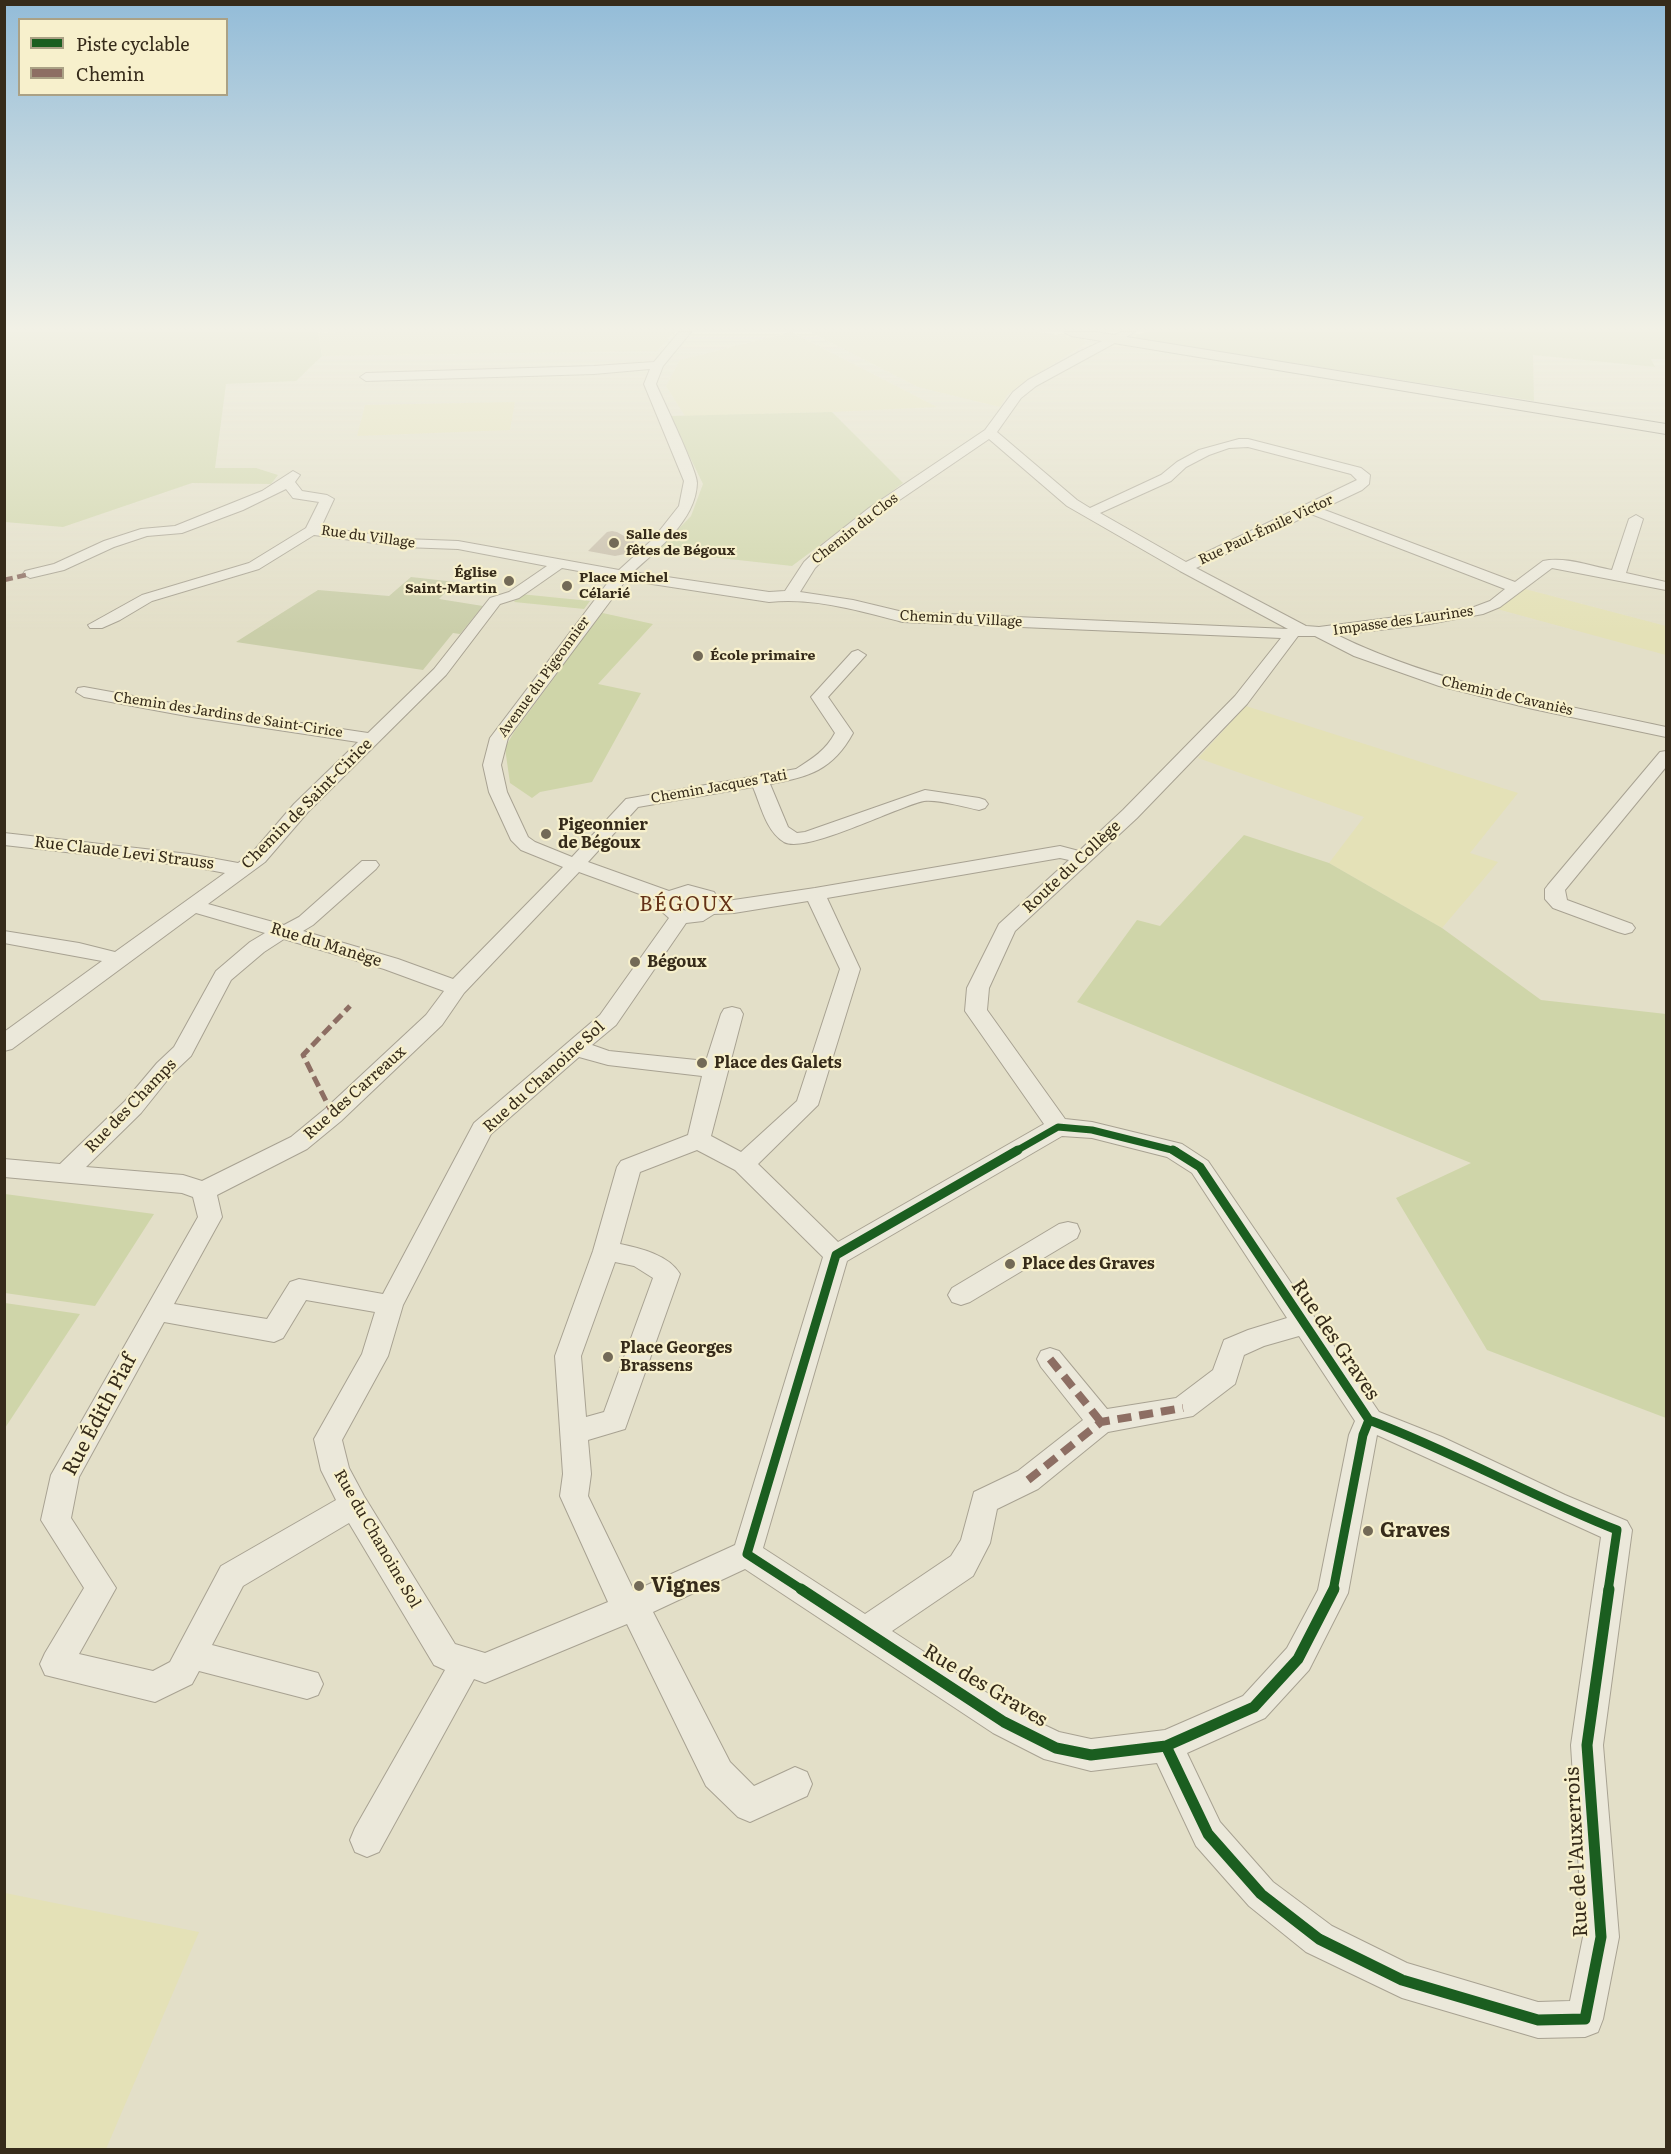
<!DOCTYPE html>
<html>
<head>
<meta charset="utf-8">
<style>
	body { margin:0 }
	#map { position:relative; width:1671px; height:2154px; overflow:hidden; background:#e3dfc8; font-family:Literata,serif }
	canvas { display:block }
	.frame { position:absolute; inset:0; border:6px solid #362b1a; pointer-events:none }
	.legend { position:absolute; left:18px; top:18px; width:210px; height:78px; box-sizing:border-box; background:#f7f0cc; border:2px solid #aaa185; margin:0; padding:8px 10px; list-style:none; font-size:18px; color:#362b1a }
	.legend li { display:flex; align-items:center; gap:12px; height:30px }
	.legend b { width:30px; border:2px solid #aaa185 }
</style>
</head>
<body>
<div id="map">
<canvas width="1671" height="2154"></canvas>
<div class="frame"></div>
<ul class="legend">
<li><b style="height:8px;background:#1b5e20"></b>Piste cyclable</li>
<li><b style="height:8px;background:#8d6e63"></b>Chemin</li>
</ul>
</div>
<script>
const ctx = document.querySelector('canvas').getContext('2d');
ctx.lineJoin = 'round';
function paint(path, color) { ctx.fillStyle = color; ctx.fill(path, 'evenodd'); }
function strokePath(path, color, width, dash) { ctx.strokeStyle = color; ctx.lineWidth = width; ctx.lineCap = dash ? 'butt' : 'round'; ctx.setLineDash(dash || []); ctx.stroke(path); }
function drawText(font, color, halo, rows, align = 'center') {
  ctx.font = font + ' Literata,serif'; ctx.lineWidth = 4.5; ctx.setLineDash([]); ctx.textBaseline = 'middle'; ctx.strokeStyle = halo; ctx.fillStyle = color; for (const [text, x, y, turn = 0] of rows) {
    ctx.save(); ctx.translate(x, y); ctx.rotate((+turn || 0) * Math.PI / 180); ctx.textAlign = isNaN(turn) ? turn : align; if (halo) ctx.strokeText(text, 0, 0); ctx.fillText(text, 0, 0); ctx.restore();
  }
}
const farmland = new Path2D(`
	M339,332H675L657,351L322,356L318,333Z
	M791,332L937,407L832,412L685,416L666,386L680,360Z
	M810,332H1039L1084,339L1085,344L1025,382L1007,395L1000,407L918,387Z
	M515,402L510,430L357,436L365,405Z
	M1525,589L1666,626V655L1497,609Z
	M1246,706L1518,793L1470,853L1498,862L1442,928L1329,863L1364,817L1198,758Z
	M5,1893L199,1932L106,2149H5Z`);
const green = new Path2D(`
	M4,332H318L322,356L296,381L226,384L215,468H256L278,475L271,484L192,483L63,527L5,522Z
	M1144,332H1666V359H1651L1655,367L1533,355L1534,401L1132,338Z
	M832,412L903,483L792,566L657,551L691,516L703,484L670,416Z
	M520,594L590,601L584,609L514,602Z
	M598,612L653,624L598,684L641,693L592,782L540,792L532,798L510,783L505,748L514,732L560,670Z
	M1244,835L1329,863L1442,928L1541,1000L1666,1014V1418L1487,1350L1396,1198L1471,1163L1077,1002L1137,920L1160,926Z
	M5,1194L154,1214L95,1306L5,1293Z
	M5,1303L80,1314L5,1428L4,1303Z`);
const cemetery = new Path2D(`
	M411,577L456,582L439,599L483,606L460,634L453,633L423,670L236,642L318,590L389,596Z`);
const building = new Path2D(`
	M612,531L617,532L642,546L635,552L615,556L588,551L607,532Z`);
const minor = new Path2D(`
	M679,332H691L663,366L656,384C663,400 698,472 697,483C696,520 658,549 633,572L769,592L785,591L804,562L822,545L869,508L985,430L1013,392L1028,380L1079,352L1121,332H1135L1036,386L1021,398L997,432L1077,500L1090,508L1161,475L1177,462L1199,450L1239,439H1248L1361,468L1370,475L1369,484L1362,490L1322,509L1515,582L1543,561C1564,556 1591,566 1612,570L1629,519L1636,515L1643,519L1626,573L1666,582V590L1552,568L1500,607L1483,614L1429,624L1337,635C1440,686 1554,702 1666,727V737L1533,709L1439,686L1354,656L1315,636H1298L1247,704L1137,818L1015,931L989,988L987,1010L1065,1119L1092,1122L1174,1142L1182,1144L1208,1161L1379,1412L1442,1437L1565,1495L1627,1521L1632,1530L1603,1745L1619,1937L1603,2019L1598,2032L1585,2037L1538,2038L1402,1998L1306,1952L1249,1906L1196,1846L1157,1763L1091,1771L1044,1759L993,1733L745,1569L653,1612L730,1762L754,1786L795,1767L807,1772L812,1784L807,1796L750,1822L738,1817L706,1786L627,1624L485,1683L474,1679L379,1852L367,1857L355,1852L350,1840L355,1828L445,1670L434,1665L349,1523L243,1586L212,1645L318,1673L323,1684L318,1695L307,1699L199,1671L192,1684L155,1702L45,1675L40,1664L45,1653L84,1588L41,1520L51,1475L198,1217L193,1197L182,1193L4,1177V1159L60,1164L125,1101L157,1063L174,1047L216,971L250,942L265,933L196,913L12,1049L4,1051V1032L102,961L4,943V931L79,943L115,952L225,873L189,866L4,845V833L189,854L238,863L251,854L294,804L358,742L192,717L84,697L76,692L78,688L84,687L194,707L368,733L434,669L490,598L509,592L547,566L458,549L404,547L314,535L259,569L152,601L120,620L102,628H90L88,625L142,595L249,563L306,528L319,502L293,498L286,489L243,510L182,533L147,536L114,547L64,570L30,578L23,574L25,571L54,564L104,541L141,529L175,526L262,491L293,471L300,475L295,482L302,491L327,495L334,499L321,527L404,539L458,541L619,570L653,539L679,506L684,481L644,384L650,369L594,374L366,381L360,377L366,373L594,366L654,362ZM989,439L1067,506L1180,571L1288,629L903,612L853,600L800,592L815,568L832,551L879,514ZM1248,447L1351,474L1357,480L1186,562L1100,513L1171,481L1186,467L1209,455L1229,448ZM1311,514L1505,589L1490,601L1474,607L1319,627L1306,626L1196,568ZM562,568L612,577L490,738L483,765L489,792L511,840L521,850L563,867L453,979L398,959L303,931L313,925L376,869L379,865L376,861H362L299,917L284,925L208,904L265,862L308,812L446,675L500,604L519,598ZM626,580L769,602C814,597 860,611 903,622L1281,638L1235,696L1123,810L1079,851L1060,846L815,888L720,902L714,892L688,885L669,891L588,862L638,807L753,787C761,806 766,831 784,842C806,854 896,807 924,801C937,799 965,807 979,810L985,808L988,804L985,800L979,798L925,790L805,832L797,833L788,827L770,784C809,777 833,770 853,733L828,697L866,655L858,650L852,652L811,697L835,733C826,750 812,759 796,769L626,799L572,857L535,842L528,837L507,792L501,765L508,738ZM1060,858L1069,860L999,924L967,988L965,1011L1044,1124L838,1242L758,1164L818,1105L860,969L827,898ZM579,872L659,901V909L669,918L600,1015L474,1123L383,1294L299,1279L290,1282L267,1319L174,1304L222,1217L217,1195L307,1149L341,1121L442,1025L464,993ZM689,897L700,902C696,910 692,913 683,910L677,903ZM808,901L840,969L797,1101L741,1152L711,1136L743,1014L740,1009L732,1007L724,1009L721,1014L706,1061L609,1051L592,1045L616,1025L686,923L703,921L714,914L734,913ZM284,939L384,969L444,991L426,1015L325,1109L291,1137L202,1181L183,1175L86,1167L141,1113L173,1073L191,1056L231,980L264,952ZM579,1057L608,1065L702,1076L688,1135L621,1161L617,1167L593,1251L555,1356L563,1474L560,1496L608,1602L485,1653L455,1644L364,1496L349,1468L342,1440L388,1356L403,1305L491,1134ZM1062,1136L1092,1138L1167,1157L1192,1173L1287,1318L1248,1330L1224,1340L1213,1370L1176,1398L1107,1409L1059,1351L1050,1348L1041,1351L1037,1359L1041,1367L1083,1420L1018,1471L974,1492L961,1540L951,1556L865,1614L763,1548L847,1261ZM697,1150L735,1170L823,1257L735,1545L634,1591L588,1496L591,1474L588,1440L625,1429L680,1274C669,1255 640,1248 620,1244L640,1172ZM615,1262L634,1266L653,1278L604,1412L586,1417L581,1356ZM306,1300L375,1312L362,1354L314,1439L321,1470L336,1500L221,1566L170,1662L153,1671L79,1654L116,1588L71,1518L79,1477L164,1322L274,1342L283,1338ZM1299,1336L1355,1421L1349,1435L1318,1590L1287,1648L1243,1696L1165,1730L1091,1739L1059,1732L1015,1711L892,1631L973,1576L990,1543L997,1509L1038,1489L1108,1432L1193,1416L1235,1384L1244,1355L1264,1346ZM1377,1435L1601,1537L1571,1745L1583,1937L1570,2001L1538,2002L1407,1963L1332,1926L1273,1882L1220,1822L1187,1753L1265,1718L1309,1670L1348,1593Z
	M1666,751V767L1565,890L1567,900L1632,924L1635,928L1632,932L1625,934L1618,932L1553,908L1545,899V889L1548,885L1660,752Z
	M1068,1222L1077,1224L1080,1231L1077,1238L970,1302L961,1305L952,1302L948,1295L952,1288L1059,1224Z`);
const major = new Path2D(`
	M1064,332H1096L1666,424V434L1071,336Z`);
const quietFar2 = new Path2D(`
	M4,580L30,574`);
const quietFar1 = new Path2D(`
	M333,1115L303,1055L350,1006`);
const quiet = new Path2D(`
	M1050,1359L1101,1422
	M1028,1480L1101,1422L1183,1408`);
const cyclewayFar2 = new Path2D(`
	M1016,1151L1058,1127L1092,1130L1176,1151`);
const cyclewayFar1 = new Path2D(`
	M1173,1150L1200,1167L1369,1420L1363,1435L1333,1591
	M1369,1420C1454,1452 1533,1497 1617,1530L1608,1591
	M804,1591L747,1554L836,1255L1018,1150`);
const cycleway = new Path2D(`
	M801,1589L1004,1722L1056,1748L1091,1755L1166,1746L1254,1707L1298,1659L1334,1589
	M1166,1746L1208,1834L1261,1894L1319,1939L1402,1980L1538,2020L1585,2019L1601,1937L1587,1745L1609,1589`);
const markers = [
	[614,543,6,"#736a57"],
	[509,581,6,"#736a57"],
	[567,586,6,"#736a57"],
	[698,656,6,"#736a57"],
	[546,834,6,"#736a57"],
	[635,962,6,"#736a57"],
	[702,1063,6,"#736a57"],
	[1010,1264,6,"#736a57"],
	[608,1357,6,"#736a57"],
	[1368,1531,6,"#736a57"],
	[639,1586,6,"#736a57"]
];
const farStreetnames = [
	["Chemin du Clos",855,529,-38],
	["Rue Paul-Émile Victor",1266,530,-25],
	["Rue du Village",368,537,8],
	["Chemin du Village",961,619,3],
	["Impasse des Laurines",1403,621,-8],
	["Avenue du Pigeonnier",544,677,-54],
	["Chemin de Cavaniès",1507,696,13],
	["Chemin des Jardins de Saint-Cirice",228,715,9],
	["Chemin Jacques Tati",719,787,-10]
];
const farPoinames = [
	["Salle des",626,535],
	["fêtes de Bégoux",626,551],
	["Église",497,573,"right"],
	["Saint-Martin",497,589,"right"],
	["Place Michel",579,578],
	["Célarié",579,594],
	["École primaire",710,656]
];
const streetNames = [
	["Chemin de Saint-Cirice",307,804,-45],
	["Rue Claude Levi Strauss",124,853,7],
	["Route du Collège",1072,867,-43],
	["Rue du Manège",326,945,17],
	["Rue du Chanoine Sol",544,1077,-42],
	["Rue des Carreaux",355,1093,-42],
	["Rue des Champs",131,1106,-46],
	["Rue du Chanoine Sol",377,1539,60]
];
const poiNames = [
	["Pigeonnier",558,825],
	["de Bégoux",558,843],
	["Bégoux",647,962],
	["Place des Galets",714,1063],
	["Place des Graves",1022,1264],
	["Place Georges",620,1348],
	["Brassens",620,1366]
];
const quarterNames = [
	["BÉGOUX",687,905]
];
const nearStreetnames = [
	["Rue des Graves",1335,1340,56],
	["Rue Édith Piaf",100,1415,-62],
	["Rue des Graves",985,1686,31],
	["Rue de l'Auxerrois",1577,1852,-93]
];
const nearPoinames = [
	["Graves",1380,1531],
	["Vignes",651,1586]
];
paint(farmland, '#e4e1b7');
paint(green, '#cfd5a9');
paint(cemetery, '#cacea9');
paint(building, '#c7bda9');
strokePath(minor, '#a8a292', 2);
strokePath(major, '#8d8879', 2);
paint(minor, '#ebe8da');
paint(major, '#e3dfcb');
strokePath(quietFar2, '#8d6e63', 4.5, [9, 4.5]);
strokePath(quietFar1, '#8d6e63', 5, [11, 5]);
strokePath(quiet, '#8d6e63', 8, [14, 8]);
strokePath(cyclewayFar2, '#1b5e20', 7);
strokePath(cyclewayFar1, '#1b5e20', 9);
strokePath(cycleway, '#1b5e20', 11);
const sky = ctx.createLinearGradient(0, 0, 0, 633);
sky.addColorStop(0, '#93bcd8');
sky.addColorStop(0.52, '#f2f1e6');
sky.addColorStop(1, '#f2f1e600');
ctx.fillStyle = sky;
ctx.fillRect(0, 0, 1671, 633);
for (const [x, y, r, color] of markers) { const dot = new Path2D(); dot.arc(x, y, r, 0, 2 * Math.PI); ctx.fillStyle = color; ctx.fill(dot); strokePath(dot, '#f7f0cc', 2); }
drawText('14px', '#362b1a', '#f7f0cc', farStreetnames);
drawText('bold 14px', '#362b1a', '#f7f0cc', farPoinames, 'left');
drawText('16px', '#362b1a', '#f7f0cc', streetNames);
drawText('bold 16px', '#362b1a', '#f7f0cc', poiNames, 'left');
ctx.letterSpacing = '1.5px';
drawText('20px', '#643218', '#f7f0cc', quarterNames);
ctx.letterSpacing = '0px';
drawText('20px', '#362b1a', '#f7f0cc', nearStreetnames);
drawText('bold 20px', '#362b1a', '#f7f0cc', nearPoinames, 'left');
</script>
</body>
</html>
